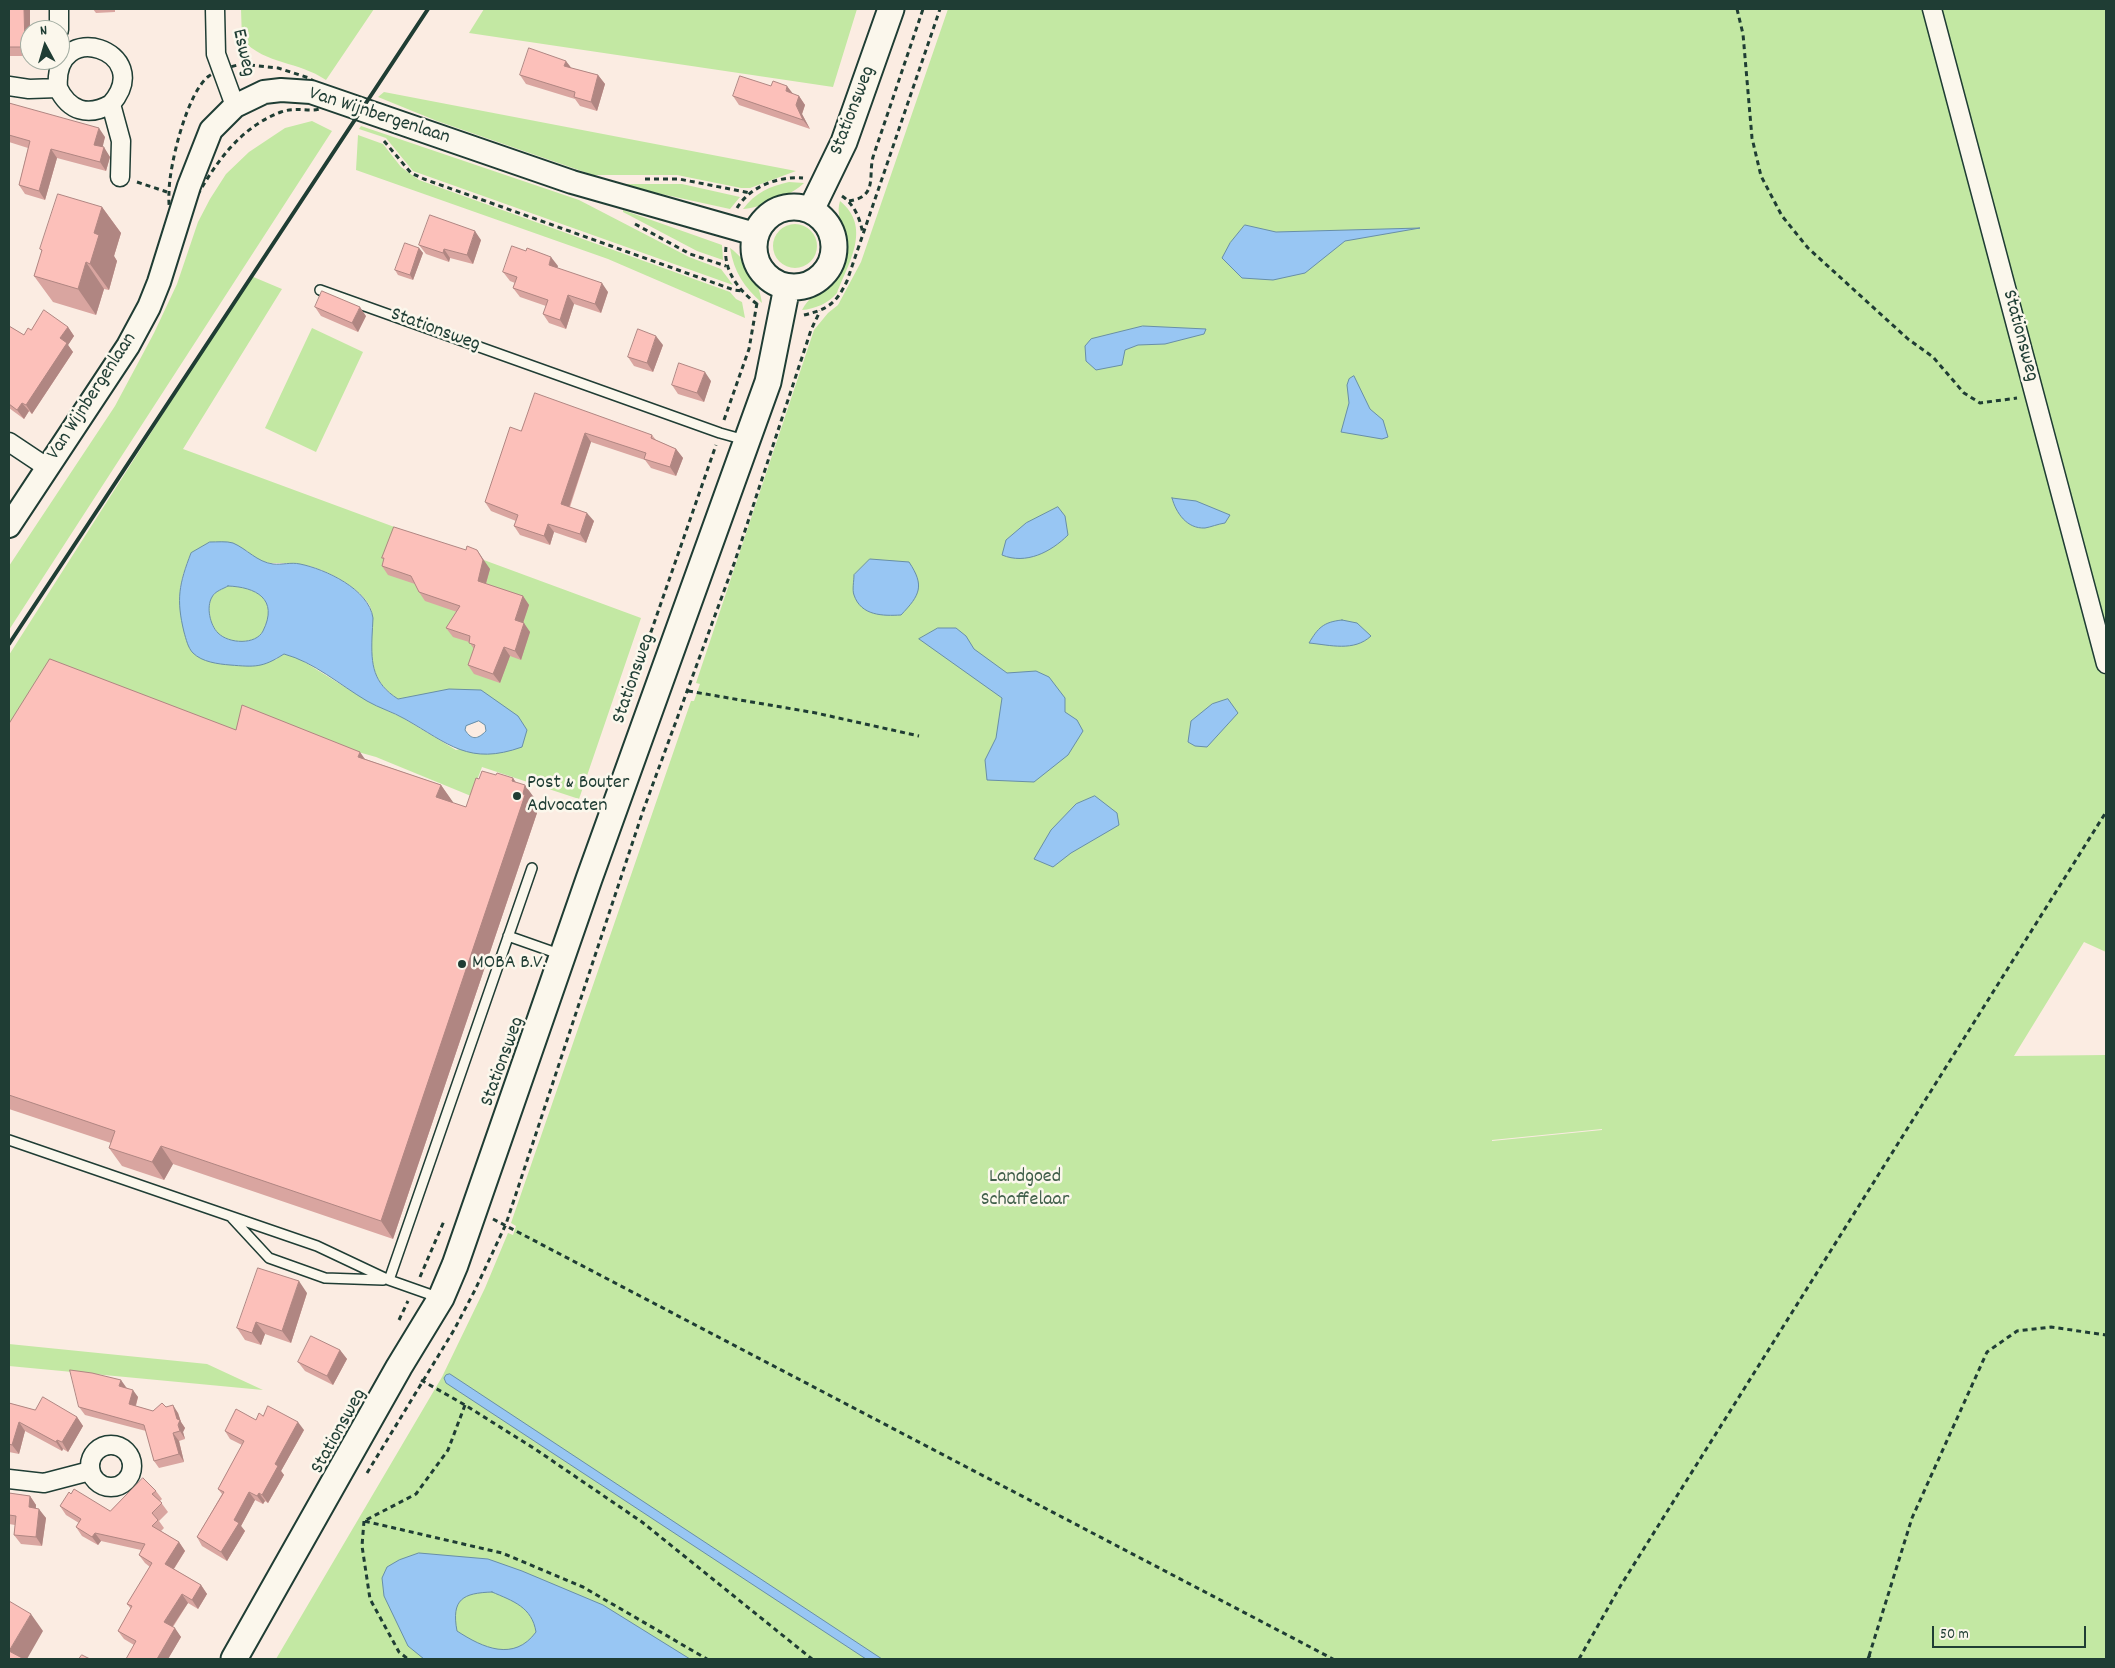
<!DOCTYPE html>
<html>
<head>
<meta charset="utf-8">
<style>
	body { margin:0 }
	#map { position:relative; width:2115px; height:1668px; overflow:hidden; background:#fbece2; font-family:Dekko,sans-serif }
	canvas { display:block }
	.frame { position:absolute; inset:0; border:10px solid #1f3d34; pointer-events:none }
	.north { position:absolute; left:20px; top:20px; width:50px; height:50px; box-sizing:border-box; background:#fbf7ec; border:1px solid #a3ada2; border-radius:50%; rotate:354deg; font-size:14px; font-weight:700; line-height:20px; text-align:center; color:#1f3d34 }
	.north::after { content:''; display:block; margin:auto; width:18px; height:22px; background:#1f3d34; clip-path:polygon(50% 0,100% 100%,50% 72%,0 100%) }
	.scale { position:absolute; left:1932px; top:1626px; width:154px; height:22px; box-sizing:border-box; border:2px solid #1f3d34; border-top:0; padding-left:6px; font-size:15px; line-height:18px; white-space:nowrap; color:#1f3d34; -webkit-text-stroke:4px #fbf7ec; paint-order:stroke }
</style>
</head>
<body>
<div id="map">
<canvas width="2115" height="1668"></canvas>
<div class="frame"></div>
<div class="north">N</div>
<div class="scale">50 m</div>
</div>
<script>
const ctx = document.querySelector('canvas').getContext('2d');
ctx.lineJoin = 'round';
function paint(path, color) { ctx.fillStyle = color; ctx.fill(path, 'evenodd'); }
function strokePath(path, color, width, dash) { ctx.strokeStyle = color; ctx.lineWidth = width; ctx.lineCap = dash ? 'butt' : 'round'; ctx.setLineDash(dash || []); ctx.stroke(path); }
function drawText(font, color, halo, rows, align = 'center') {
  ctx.font = font + ' Dekko,sans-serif'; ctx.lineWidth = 5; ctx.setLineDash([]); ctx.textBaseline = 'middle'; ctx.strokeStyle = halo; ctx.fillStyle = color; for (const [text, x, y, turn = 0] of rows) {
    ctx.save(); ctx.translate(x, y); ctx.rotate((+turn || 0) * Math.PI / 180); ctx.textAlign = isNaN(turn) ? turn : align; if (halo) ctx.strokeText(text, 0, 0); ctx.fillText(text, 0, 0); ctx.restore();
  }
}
const green = new Path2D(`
	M241,9H374L326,80C298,61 267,65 242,40Z
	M484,9H857L833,87L469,33Z
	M948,9H2106V952L2084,942L2014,1056L2106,1055V1659H276L442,1377L485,1288L508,1233L513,1235L516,1226L511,1223L691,701H694L700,684L696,683L814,330L828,313L838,305L861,262ZM1602,1129V1130L1492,1141V1140Z
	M384,92L796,171L750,188H741L677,175H593L437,121L378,97Z
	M312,121L332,131L9,630V566L115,406L154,333L177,284L198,222L210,199L226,174L249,152L285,128Z
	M361,126L579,200L689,257L721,269L733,285L413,171L386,138L359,129Z
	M358,135L383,144L401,167L419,180L730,292L736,299L742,302L745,318L608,259L356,170Z
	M789,182L804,183C794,194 757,209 743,209C755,193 770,186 789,182Z
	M626,184H682L740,197L730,209L625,186Z
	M840,201C872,227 849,262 837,293C829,303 815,309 802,310C815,286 840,286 846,254C850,234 834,221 840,201Z
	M623,210L722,245L723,260L697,251L623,212Z
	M773 246a22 22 0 1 1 44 0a22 22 0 1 1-44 0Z
	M730,248C747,260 759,282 762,303C744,287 734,272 730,248Z
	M251,276L282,289L183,449L641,618L579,799L482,767L471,796L376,757L255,723L245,738L9,761V655ZM246,550C267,570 276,560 299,564C322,567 355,584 368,603C373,610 373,620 372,629C371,660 370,680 398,699L423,695L527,730L456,750L403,718L369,702L298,658L284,654L275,660L193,653C184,637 177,602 181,583C183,573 187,563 191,553Z
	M312,328L363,352L316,452L265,428Z
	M228,586C256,587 279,599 263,631C256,645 229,644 218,633C210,625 206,607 212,597C215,591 223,589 228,586Z
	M9,1344L207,1364L263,1390L9,1366Z`);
const water = new Path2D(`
	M1245,225L1276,232L1420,228L1345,241L1305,273L1273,280L1242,278L1222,258L1230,243Z
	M1143,326L1206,329L1204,334L1165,344L1138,345L1125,350L1122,365L1096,370L1086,361L1085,346L1091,339Z
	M1354,376L1370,409L1383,420L1388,437L1382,439L1341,432L1349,403L1347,385L1349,379Z
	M1172,498L1196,501L1230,515L1225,523C1218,524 1211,527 1205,528C1187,529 1176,513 1172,498Z
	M1058,507L1065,516L1068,535C1051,552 1026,565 1002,555L1006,540L1026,523Z
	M210,542C217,542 227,541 233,543C247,549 257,562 273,564C282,565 291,562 300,564C325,569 369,589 373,618C373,624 372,631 372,637C371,665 373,683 398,699L449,689L481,690L518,716L527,730L522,747C469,766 449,744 405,719C393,712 379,708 367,701C340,685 314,662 284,654C262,668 255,667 230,665C218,664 202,662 193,653C188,648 186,639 184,632C176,599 179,584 191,553ZM228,586C256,587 279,599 263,631C256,645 229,644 218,633C210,625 206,607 212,597C215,591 223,589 228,586ZM479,721L485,725L486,731C478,739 472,741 465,730L466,726Z
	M870,559L909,562C925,586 920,595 901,615C883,616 861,616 854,595C852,590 854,581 854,575Z
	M1342,620L1357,623L1371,636C1354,652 1330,645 1309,643C1318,628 1323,622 1342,620Z
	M938,628H956L966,636L974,649L1007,673L1036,671L1049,677L1065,698V712L1077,720L1083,731L1068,755L1034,782L987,780L985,760L996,738L1002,698L919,639Z
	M1228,699L1238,713L1207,747L1195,746L1188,742L1191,721L1212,704Z
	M1095,796L1117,813L1119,825L1071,853L1053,867L1034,859L1051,830L1076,804Z
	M450,1374L882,1659H866L446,1383L444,1378L446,1375Z
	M419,1553L488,1559L522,1571L603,1605L690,1659H424L408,1646L384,1596L382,1578L387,1567L399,1560ZM492,1592C513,1601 532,1607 536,1632C514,1662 483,1648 457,1631C451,1599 463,1593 492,1592Z`);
const path = new Path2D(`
	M1737,9L1743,34L1752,138L1761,176L1782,216L1808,248L1908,339L1933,357L1964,393L1980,403L2017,398
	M241,64L278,68L309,78L342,102C332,105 321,110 312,110C301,110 292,108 281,112C225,133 201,190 173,239C172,224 168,208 169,193C169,166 187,92 209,76C219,69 231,67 241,64Z
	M384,141L411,173L424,179L734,290L743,291
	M645,179H679L750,193
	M137,182L167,192
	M842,196C855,205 860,219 863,234
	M849,201C878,197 868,176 873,157L923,9
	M737,208C750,186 779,176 803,178
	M635,224L690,254L726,266
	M726,247C723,270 739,291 757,304
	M804,315C828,309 836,304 847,281L940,9
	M724,420L749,349L757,303
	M636,675L716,445
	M688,691L816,713L919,736
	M493,1219L1333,1659
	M420,1277L444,1221
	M399,1320L408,1301
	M421,1380L465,1405L535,1449L642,1522L812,1659
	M465,1405L448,1450L416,1494L364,1521L502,1553L583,1587L707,1659
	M367,1473L454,1330L475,1290L506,1224L643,811L735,561L811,330L820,311
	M364,1521L362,1546L370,1599L399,1652L408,1659
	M1869,1656L1912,1518L1987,1352L2017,1331L2051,1327L2106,1335
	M1579,1659L1621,1585L2106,812
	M1868,1659L1869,1656L1873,1659`);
const service = new Path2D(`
	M320,290L720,433L745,440
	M508,936L562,955
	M9,1140L317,1246L389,1280L440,1298
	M232,1218L269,1258L325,1278L383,1280
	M389,1280L532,868`);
const minor = new Path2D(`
	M215,9L216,54L235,106
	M1932,9L2106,664
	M59,30V9
	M9,86L29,89L58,88C69,111 88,117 111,104L121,141L120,177
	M58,88C52,16 157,51 111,104
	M9,442L48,468
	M90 1466a21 21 0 1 1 42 0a21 21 0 1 1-42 0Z
	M9,1479L44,1483L90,1471`);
const tertiary = new Path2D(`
	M9,526L128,346L149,307L159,282L189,186L211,130L235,106L264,92L281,90L311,92L572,182L755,234`);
const secondary = new Path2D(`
	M754 247a40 40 0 1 1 80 0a40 40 0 1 1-80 0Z
	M811,210L844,142L891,9
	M234,1659L399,1367L441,1298L455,1265L589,879L768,382L787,287`);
const rail = new Path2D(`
	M9,644L428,9`);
const wall = new Path2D(`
	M9,9H30V56H9Z
	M93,9H115V12L96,13Z
	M571,68L598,75L605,84L597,111L580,106L575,99L526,84L520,75Z
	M771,86L799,96L805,105L802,114L810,129L739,105L733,96Z
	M9,103L105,137L102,147L110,157L106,171L57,158L45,200L25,194L19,185L28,148L9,142Z
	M102,207L121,233L114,256L117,261L109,290L104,289L96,315L53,302L34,276L42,251L40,249Z
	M481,240L473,264L450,258L449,262L426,254L419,245Z
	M419,248L423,253L413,280L398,275L395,270Z
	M558,266L557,268L608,292L601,313L574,304L566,329L549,323L543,314L546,306L520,297L513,288L515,283L510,281L503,272Z
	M315,307L366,316L358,332L321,316Z
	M9,326L24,335L31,330L68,327L74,336L68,345L73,352L32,414L29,411L24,419L9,408Z
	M663,345L653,372L634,366L628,357Z
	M711,381L704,402L678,394L672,385Z
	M521,431L652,435L656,440L676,449L683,458L676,476L651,468L645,460L591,442L570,507L594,521L586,543L554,532L550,545L520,535L514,526L516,521L491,511L485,502Z
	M466,550L490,569L486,584L523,596L529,605L523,623L530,632L521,660L510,656L500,683L474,674L468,665L474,649L469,642L453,637L446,628L457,612L425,601L419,592L415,584L388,575L382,566L384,560L382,558Z
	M9,724L236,730L365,759L441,785L453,803L466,807L479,779L496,775L513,778L515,782L538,803L536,810L537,813L393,1239L173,1164L164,1180L122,1166L109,1148L111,1143L9,1109Z
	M307,1293L291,1343L265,1334L261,1345L245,1340L237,1328Z
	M340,1350L347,1359L333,1385L305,1371L298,1362Z
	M126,1387L138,1397L136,1406L153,1411L166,1407L178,1413L181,1422L185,1428L183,1432L185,1439L179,1441L184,1462L159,1468L154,1461L146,1431L85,1415L79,1407Z
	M9,1403L35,1410L77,1417L83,1426L68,1452L63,1449L62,1451L25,1431L19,1454L9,1452Z
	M263,1416L304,1430L281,1471L284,1475L268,1503L265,1501L263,1504L255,1500L241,1526L245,1531L227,1561L202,1546L197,1537L222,1494L218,1489L242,1445L230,1439L225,1431L256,1420Z
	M156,1491L162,1499L160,1501L168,1512L159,1521L164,1528L161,1531L179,1542L185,1551L174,1569L201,1585L207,1594L198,1609L188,1603L173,1627L181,1637L168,1659H126L134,1645L124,1639L118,1631L131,1609L127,1604L150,1567L145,1563L139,1555L141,1550L101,1541L98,1545L82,1536L76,1527L79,1523L66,1515L60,1506L110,1511Z
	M9,1493L30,1496L36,1505V1508L46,1518L42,1546L21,1544L14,1535L15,1525L9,1524Z`);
const shadedWall = new Path2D(`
	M24,9H30V54L25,47Z
	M566,61L573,70L564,66Z
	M598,75L605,84L597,111L591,102Z
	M787,86L794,95L786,91Z
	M799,96L805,105L802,114L810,129L803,120L796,105Z
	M99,128L105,137L101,154L94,145Z
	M104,147L110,157L106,171L100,162Z
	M51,149L57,158L45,200L39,191Z
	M102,207L121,233L114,256L117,261L109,290L90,264L94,233Z
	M475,231L481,240L473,264L467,255Z
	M419,248L423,253L413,280L410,275Z
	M444,249L450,258L449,262L443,253Z
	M551,257L558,266L555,275L549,265Z
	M86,262L104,289L96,315L78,289Z
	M602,283L608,292L601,313L595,304Z
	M568,295L574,304L566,329L560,320Z
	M360,307L366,316L358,332L352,323Z
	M68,327L74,336L68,345L73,352L32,414L26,405L60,338Z
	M656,336L663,345L653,372L647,363Z
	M705,372L711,381L704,402L697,393Z
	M22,403L29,411L24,419L17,410Z
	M585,433L591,442L567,513L561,504Z
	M676,449L683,458L676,476L670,467Z
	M587,513L594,521L586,543L580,534Z
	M548,524L554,532L550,545L544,536Z
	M477,550L490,569L484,590L478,581Z
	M523,596L529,605L521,629L515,620Z
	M524,623L530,632L521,660L515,651Z
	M504,647L510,656L500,683L493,674Z
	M360,752L372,769L358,757Z
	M513,778L523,793L525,785L538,803L536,810L537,813L393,1239L381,1221Z
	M441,785L453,802L449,815L436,797Z
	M161,1146L173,1164L164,1180L152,1162Z
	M299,1281L307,1293L291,1343L282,1331Z
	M256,1322L265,1334L261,1345L252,1333Z
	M340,1350L347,1359L333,1385L327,1376Z
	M121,1380L126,1387L124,1394L119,1386Z
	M133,1390L138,1397L134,1411L129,1404Z
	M173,1405L178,1413L181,1422L185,1428L183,1432L185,1439L180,1431Z
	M77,1417L83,1426L68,1452L62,1442Z
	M19,1422L25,1431L19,1454L12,1445Z
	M298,1422L304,1430L281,1471L284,1475L268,1503L262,1495L275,1464Z
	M173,1433L179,1441L184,1462L179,1454Z
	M57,1440L63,1449L62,1451L56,1442Z
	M249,1492L255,1500L241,1526L245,1531L227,1561L221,1552L234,1520Z
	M259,1493L265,1501L263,1504L257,1496Z
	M30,1496L36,1505L35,1517L29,1507Z
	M39,1509L46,1518L42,1546L36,1537Z
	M95,1533L101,1541L98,1545L92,1537Z
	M179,1542L185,1551L171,1573L165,1564Z
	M201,1585L207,1594L198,1609L192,1600Z
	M182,1594L188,1603L170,1630L164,1622Z
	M31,1614L43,1631L27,1659H15L9,1651Z
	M175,1628L181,1637L168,1659H157Z`);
const building = new Path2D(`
	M9,9H24L25,47H9Z
	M529,48L566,61L564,66L598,75L591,102L574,97L575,92L520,75Z
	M740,76L771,86L773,81L787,86L786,91L799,96L796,105L803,120L733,96Z
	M9,103L99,128L94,145L104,147L100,162L51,149L39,191L19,185L30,141L9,135Z
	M58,194L102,207L94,233L99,235L90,264L86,262L78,289L34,276L42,250L40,249Z
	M430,215L475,231L467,255L444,249L443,253L419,245Z
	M405,243L419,248L410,275L395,270Z
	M512,246L526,251L527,248L551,257L549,265L602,283L595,304L568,295L560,320L543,314L548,300L513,288L517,277L503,272Z
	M322,291L360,307L352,323L315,307Z
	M44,310L68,327L60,338L67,343L26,405L22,403L17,410L9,404V326L24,335L28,328L31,330Z
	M638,329L656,336L647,363L628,357Z
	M679,363L705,372L697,393L672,385Z
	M535,393L652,435L651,438L676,449L670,467L644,459L646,453L585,433L561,504L587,513L580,534L548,524L544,536L514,526L518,515L485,502L510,427L521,431Z
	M394,527L466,550L467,546L477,550L483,560L478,581L523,596L515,620L524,623L515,651L504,647L493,674L468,665L475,645L469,643L470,636L446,628L460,606L419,592L411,576L382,566L384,558H382Z
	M50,659L236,730L242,705L360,752L358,757L441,785L436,797L466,807L476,778L479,779L482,771L496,775L497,773L513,778L512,781L525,785L523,794L525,795L381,1221L161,1146L152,1162L109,1148L115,1131L9,1095V724Z
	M258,1268L299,1281L282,1331L256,1322L252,1333L237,1328Z
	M311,1336L340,1350L327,1376L298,1362Z
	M70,1370L92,1373L121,1380L119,1386L133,1390L129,1404L153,1411L162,1403L166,1407L173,1405L177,1419L180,1420L178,1425L180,1431L173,1433L179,1454L154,1461L144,1425L79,1407Z
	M43,1397L77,1417L62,1442L57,1440L56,1442L19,1422L12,1445L9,1444V1403L35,1410Z
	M268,1406L298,1422L275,1464L278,1466L262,1495L259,1493L257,1496L249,1492L234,1520L239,1523L221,1552L197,1537L224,1492L218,1489L244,1441L225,1431L236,1409L256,1420L259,1413L263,1416Z
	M143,1478L156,1491L152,1494L162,1503L152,1513L158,1520L152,1526L179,1542L165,1564L201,1585L192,1600L182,1594L164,1622L175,1628L157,1659H126L136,1641L118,1631L132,1606L127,1604L152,1563L139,1555L145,1544L95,1533L92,1537L76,1527L81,1519L60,1506L69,1492L71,1494L74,1489L110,1511Z
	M9,1493L30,1496L29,1507L39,1509L36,1537L14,1535L16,1516L9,1515Z
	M9,1601L31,1614L9,1651L24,1659H9Z
	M82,1655L90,1659H79Z`);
const markers = [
	[517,796,5,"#1f3d34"],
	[462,964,5,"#1f3d34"]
];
const streetNames = [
	["Esweg",242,53,77],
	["Stationsweg",854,111,-69],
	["Van Wijnbergenlaan",379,117,18],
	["Stationsweg",435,331,20],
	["Stationsweg",2019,336,75],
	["Van Wijnbergenlaan",93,397,-57],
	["Stationsweg",635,679,-71],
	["Stationsweg",504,1062,-70],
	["Stationsweg",340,1432,-61]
];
const poiNames = [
	["Post & Bouter",527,784],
	["Advocaten",527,807],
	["MOBA B.V.",472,964]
];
const parkNames = [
	["Landgoed",1025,1178],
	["Schaffelaar",1025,1201]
];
paint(green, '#c3e8a3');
paint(water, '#98c6f3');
strokePath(water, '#688fa7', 1);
strokePath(service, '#1f3d34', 12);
strokePath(minor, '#1f3d34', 21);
strokePath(tertiary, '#1f3d34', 26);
strokePath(secondary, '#1f3d34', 29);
strokePath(path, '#1f3d34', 3, [5, 4]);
strokePath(service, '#fbf7ec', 9);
strokePath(minor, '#fbf7ec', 18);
strokePath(tertiary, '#fbf7ec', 22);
strokePath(secondary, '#fbf7ec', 25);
strokePath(rail, '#1f3d34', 4);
paint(wall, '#d9a5a0');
paint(shadedWall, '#b08682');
paint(building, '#fcc0ba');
strokePath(building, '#b08682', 1);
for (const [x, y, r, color] of markers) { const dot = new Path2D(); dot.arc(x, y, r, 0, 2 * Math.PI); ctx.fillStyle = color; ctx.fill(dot); strokePath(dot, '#fbf7ec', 2); }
drawText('20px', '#1f3d34', '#fbf7ec', streetNames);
drawText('20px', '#1f3d34', '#fbf7ec', poiNames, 'left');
drawText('20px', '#405f4a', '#fbf7ec', parkNames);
</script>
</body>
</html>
